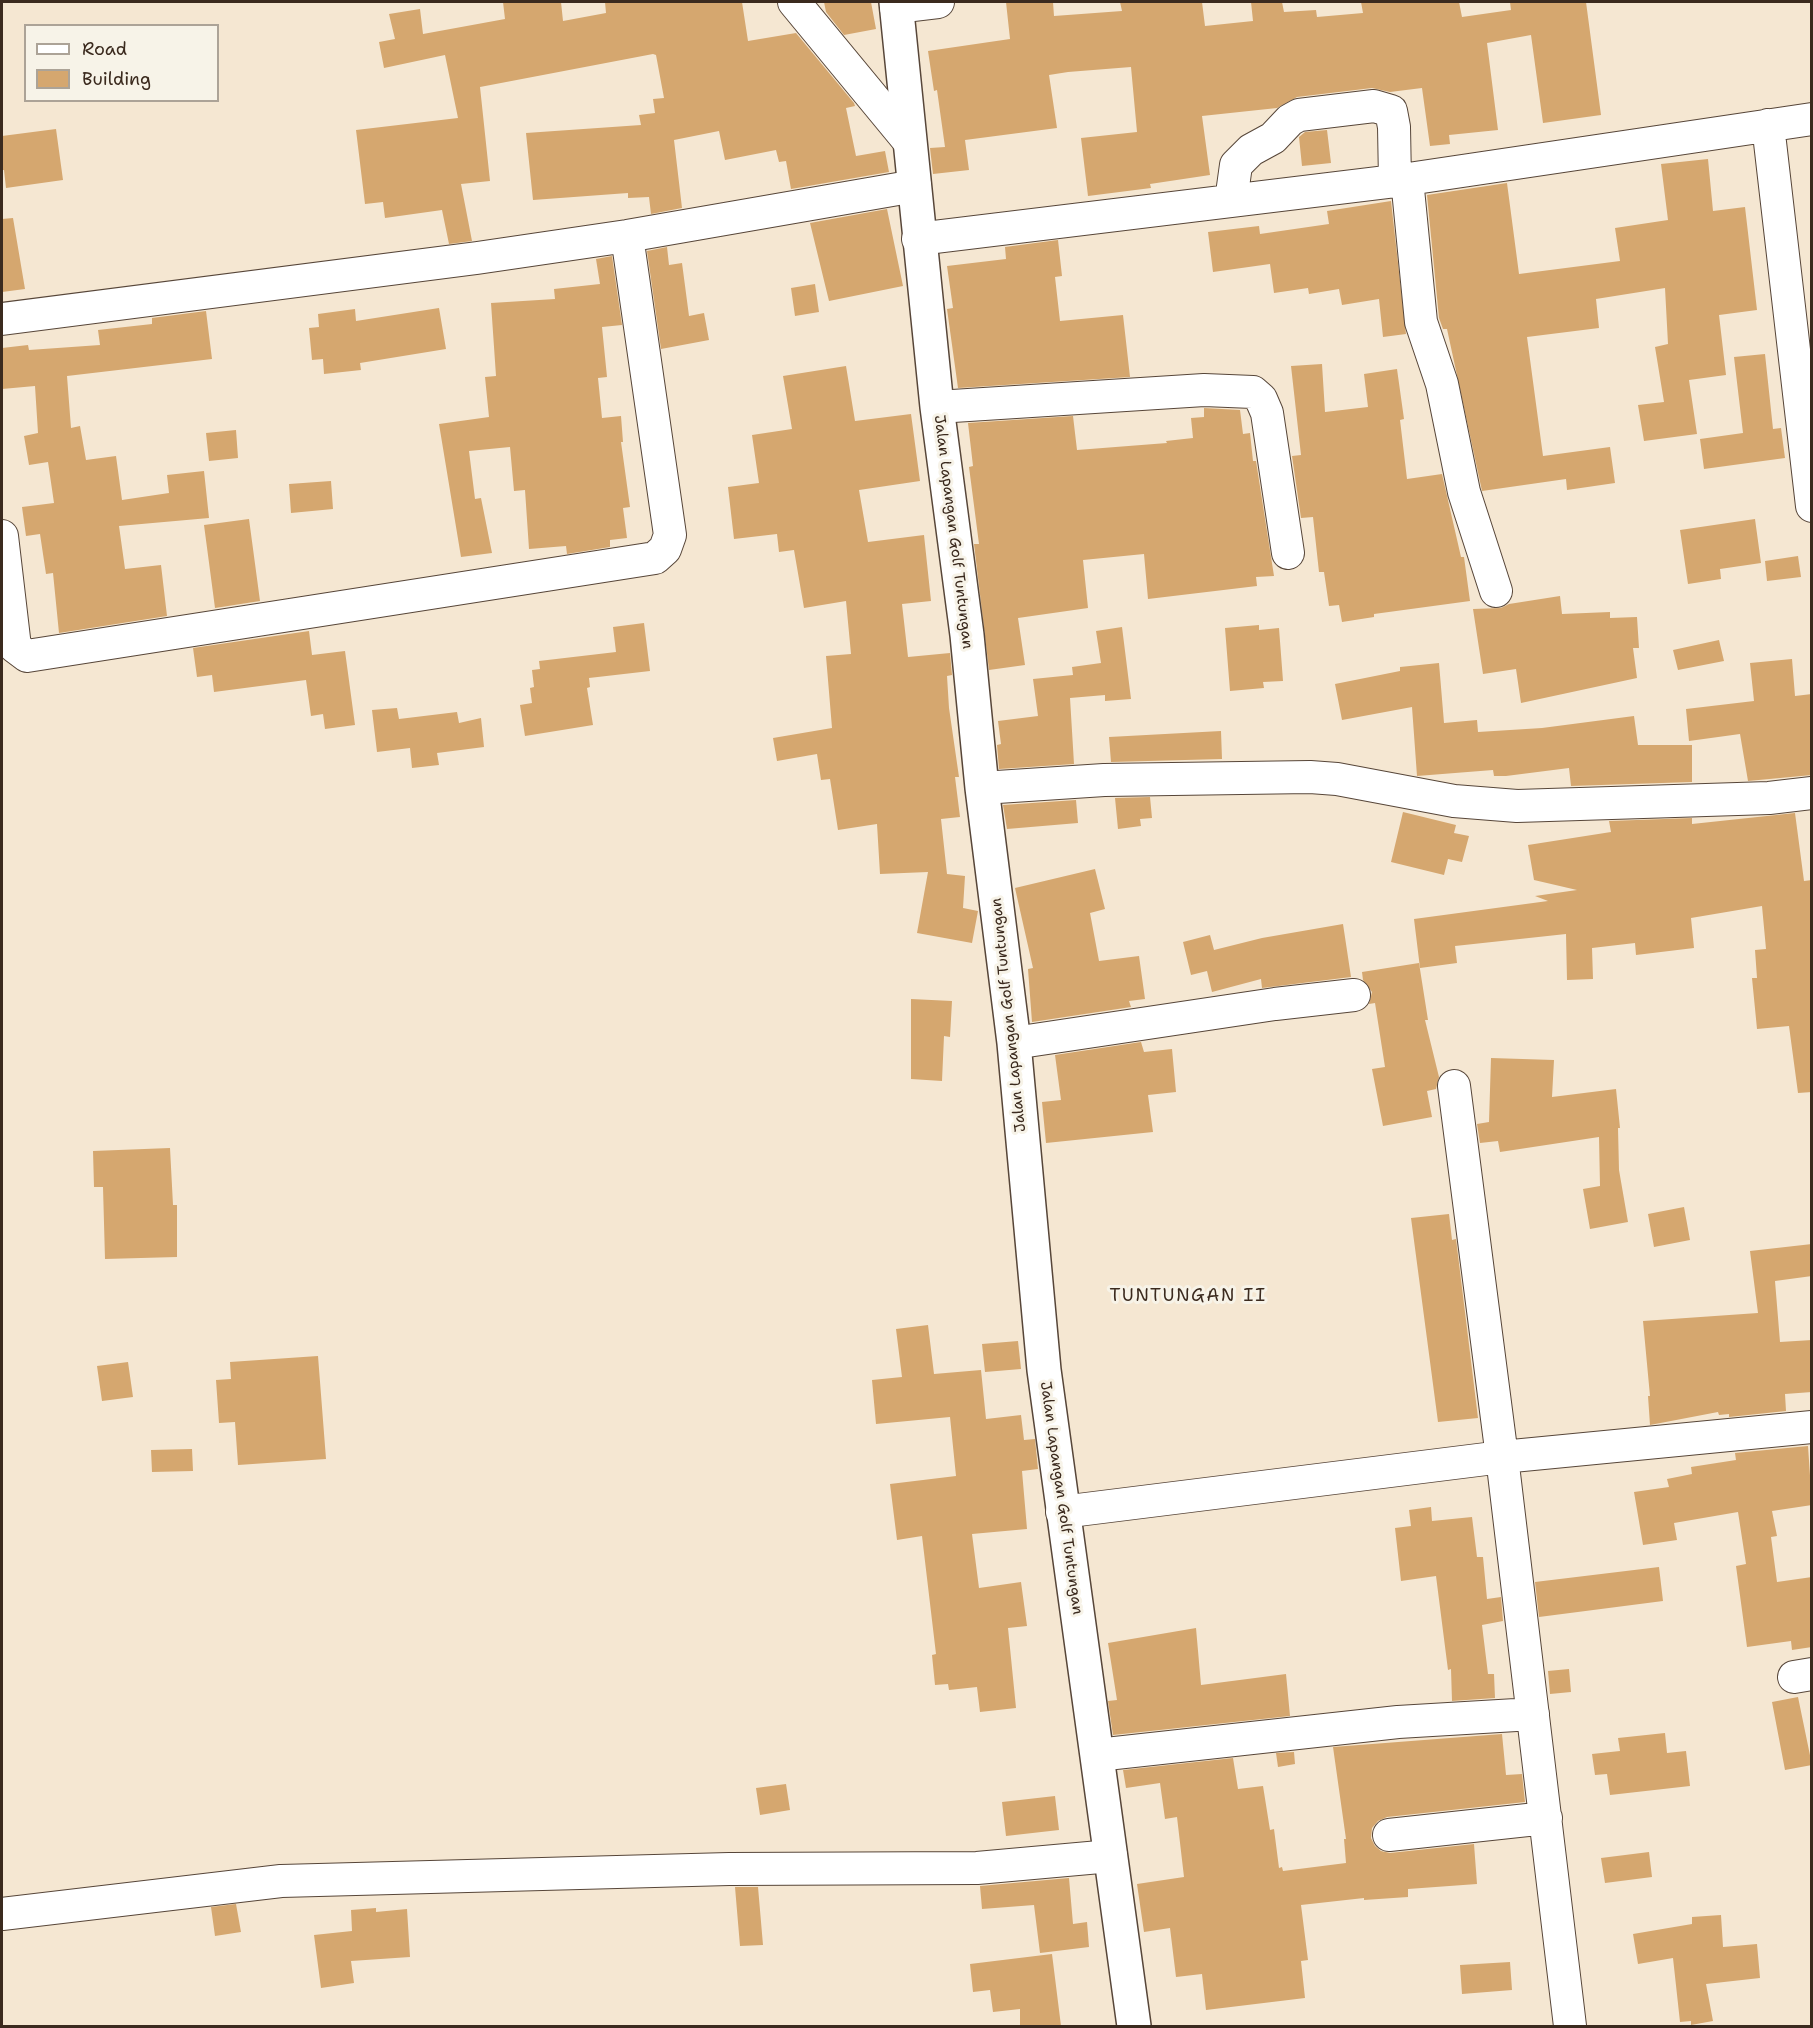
<!DOCTYPE html>
<html>
<head>
<meta charset="utf-8">
<style>
	body { margin:0 }
	#map { position:relative; width:1813px; height:2028px; overflow:hidden; background:#f5e7d2; font-family:"Shantell Sans",sans-serif }
	canvas { display:block }
	.frame { position:absolute; inset:0; border:3px solid #3b2a1e; pointer-events:none }
	.legend { position:absolute; left:24px; top:24px; width:195px; height:78px; box-sizing:border-box; background:#f7f3e8; border:2px solid #aca397; margin:0; padding:8px 10px; list-style:none; font-size:18px; color:#3b2a1e }
	.legend li { display:flex; align-items:center; gap:12px; height:30px }
	.legend b { width:30px; border:2px solid #aca397 }
</style>
</head>
<body>
<div id="map">
<canvas width="1813" height="2028"></canvas>
<div class="frame"></div>
<ul class="legend">
<li><b style="height:8px;background:#fff"></b>Road</li>
<li><b style="height:16px;background:#d5a76f"></b>Building</li>
</ul>
</div>
<script>
const ctx = document.querySelector('canvas').getContext('2d');
ctx.lineJoin = 'round';
function paint(path, color) { ctx.fillStyle = color; ctx.fill(path, 'evenodd'); }
function strokePath(path, color, width, dash) { ctx.strokeStyle = color; ctx.lineWidth = width; ctx.lineCap = dash ? 'butt' : 'round'; ctx.setLineDash(dash || []); ctx.stroke(path); }
function drawText(font, color, halo, rows, align = 'center') {
  ctx.font = font + ' "Shantell Sans",sans-serif'; ctx.lineWidth = 6; ctx.setLineDash([]); ctx.textBaseline = 'middle'; ctx.strokeStyle = halo; ctx.fillStyle = color; for (const [text, x, y, turn = 0] of rows) {
    ctx.save(); ctx.translate(x, y); ctx.rotate((+turn || 0) * Math.PI / 180); ctx.textAlign = isNaN(turn) ? turn : align; if (halo) ctx.strokeText(text, 0, 0); ctx.fillText(text, 0, 0); ctx.restore();
  }
}
const building = new Path2D(`
	M503,2H561L563,21L606,13L605,2H742L748,41L796,33L854,103L855,106L846,108L856,156L885,151L889,172L791,189L786,161L779,162L776,150L725,160L719,131L674,140L682,208L651,214L649,197L628,198V193L533,200L526,133L641,125L639,115L655,113L653,99L664,98L656,55L653,54L480,87L490,181L461,184L472,241L449,244L442,210L385,218L383,202L365,204L356,130L458,118L445,55L384,68L379,42L395,39L389,14L420,9L423,34L505,19Z
	M824,2H871L876,29L844,35L826,12Z
	M1006,2H1053L1054,16L1122,11L1120,2H1202L1205,26L1253,21L1251,2H1282L1284,12L1316,10L1317,17L1363,13L1361,2H1459L1462,17L1511,10L1510,2H1586L1601,115L1543,123L1531,35L1487,43L1498,130L1449,135L1450,144L1430,146L1422,88L1390,92L1372,88L1297,97L1277,108L1202,116L1210,175L1150,184L1151,188L1088,196L1081,138L1137,132L1131,67L1068,72L1049,75L1057,128L965,140L969,170L933,174L930,148L945,147L937,90L934,91L928,51L1010,39Z
	M56,129L63,180L6,188L4,170H2V136Z
	M1327,130L1331,163L1302,166L1299,137L1305,132Z
	M1708,159L1713,211L1745,207L1757,310L1719,315L1726,375L1689,380L1697,434L1644,441L1638,405L1664,402L1655,347L1668,344L1665,288L1596,299L1599,328L1527,337L1543,456L1610,447L1615,483L1567,490L1566,479L1482,491L1447,329H1443L1439,318L1427,195L1507,183L1519,274L1620,261L1615,228L1668,220L1661,164Z
	M1391,201L1406,334L1383,337L1379,299L1342,305L1339,289L1309,294L1308,288L1274,293L1270,264L1213,272L1208,232L1259,226L1260,234L1329,224L1327,211Z
	M887,209L903,286L829,301L810,223Z
	M13,218L25,289L2,292V219Z
	M1058,240L1062,276L1055,277L1060,321L1123,315L1130,377L958,388L947,309L953,308L947,266L1006,259L1005,247Z
	M667,247L669,265L682,263L689,316L704,313L709,340L661,349L647,251Z
	M612,256L622,325L602,327L607,377L598,378L602,418L621,416L623,442H621L630,507L623,508L627,538L610,540V547L567,554L566,546L529,549L525,490L514,491L510,447L469,451L475,499L481,498L492,553L461,557L439,424L489,417L485,377L496,376L491,303L555,299L554,289L600,284L596,259Z
	M815,284L819,312L795,316L791,288Z
	M439,308L446,349L360,363L361,370L324,374L323,359L312,360L309,328L319,327L318,314L355,309L356,321Z
	M206,311L212,359L67,376L71,428L80,426L86,460L116,456L122,500L169,493L167,475L204,471L209,518L119,526L125,569L161,565L167,616L59,633L53,573L46,574L40,534L26,536L22,507L54,503L48,462L29,465L24,436L38,433L35,386L2,389V348L28,345L29,350L100,345L98,330L152,324V318Z
	M1765,354L1773,429L1781,428L1785,458L1704,469L1700,439L1743,433L1734,357Z
	M1322,364L1325,412L1368,407L1364,374L1397,369L1404,419L1400,420L1407,479L1442,474L1461,557H1464L1470,601L1374,614V617L1342,622L1339,605L1329,606L1324,572H1319L1313,517L1301,518L1292,456L1301,455L1291,366Z
	M846,366L855,421L911,414L920,481L859,490L868,542L924,535L931,601L902,604L908,657L950,653L952,675L947,676L949,708L959,777H955L960,817L941,819L947,874L965,876L963,908L978,911L972,943L917,933L928,872L880,874L877,824L838,830L830,779L821,780L817,754L777,761L773,738L832,728L826,656L851,654L846,601L804,608L794,550L779,552L777,534L734,539L728,487L759,483L752,435L792,429L783,376Z
	M1204,408L1240,410L1243,434L1250,433L1253,461H1256L1274,576L1256,577L1257,586L1148,599L1144,554L1083,560L1088,608L1018,618L1025,665L989,670L974,544H979L969,467L973,466L968,423L1073,416L1077,450L1167,443L1166,441L1193,438L1191,418L1204,417Z
	M236,430L238,458L209,461L206,433Z
	M331,481L333,509L291,513L289,484Z
	M249,519L260,601L215,608L204,525Z
	M1755,519L1761,563L1720,569L1721,579L1688,584L1680,530Z
	M1798,556L1801,577L1767,581L1765,561Z
	M1560,596L1562,614L1610,612V618L1637,617L1639,648H1633L1637,678L1521,703L1516,669L1483,674L1473,609L1501,608L1509,604Z
	M644,623L650,671L589,678L590,687L587,688L593,725L525,736L520,705L532,703L530,688L534,687L532,670L540,669L539,661L616,652L613,627Z
	M1259,625V630L1279,628L1283,681L1263,682L1264,688L1230,691L1225,628Z
	M1122,627L1131,699L1105,701V695L1070,698L1074,764L999,769L997,745L1001,744L998,721L1038,716L1033,679L1073,675L1072,667L1101,663L1096,631Z
	M309,631L312,655L345,651L355,725L325,729L323,714L311,716L306,680L214,692L212,675L197,677L193,648Z
	M1719,640L1724,661L1678,670L1673,650Z
	M1792,659L1795,696L1812,694V775L1748,781L1740,734L1689,741L1686,709L1754,701L1750,663Z
	M1439,663L1444,723L1477,720L1478,732L1542,728L1634,716L1638,745H1692V782L1571,786L1569,768L1506,776H1494L1493,770L1417,776L1412,707L1342,720L1335,684L1400,671V667Z
	M397,708L399,719L457,712L459,723L481,718L484,747L437,753L439,765L412,768L410,748L377,752L372,710Z
	M1221,731L1222,759L1111,762L1109,737Z
	M1150,797L1152,818L1140,819L1141,826L1118,829L1115,798Z
	M1076,800L1078,823L1007,829L1003,805Z
	M1403,812L1456,825L1454,833L1469,836L1462,862L1448,859L1444,875L1391,862Z
	M1795,813L1804,881L1812,880V1092L1798,1093L1789,1026L1757,1029L1752,978H1757L1755,950L1766,949L1762,906L1691,918L1694,948L1636,955L1635,943L1592,948L1593,979L1567,980L1566,934L1455,946L1457,963L1420,968L1414,919L1548,901L1535,896L1577,890L1534,880L1528,845L1611,832L1609,821L1692,818V824Z
	M1095,869L1105,909L1090,913L1099,961L1139,956L1145,999L1129,1001L1131,1007L1032,1022L1028,969L1033,968L1015,888Z
	M1343,924L1351,977L1262,988L1261,979L1212,992L1207,971L1191,975L1183,942L1210,935L1214,950L1262,938Z
	M1419,963L1428,1020H1425L1439,1077L1436,1089L1427,1091L1432,1117L1383,1126L1372,1069L1385,1067L1375,1003L1369,1004L1372,992L1363,980L1362,972Z
	M911,999L952,1001L950,1037L944,1036L942,1081L911,1079Z
	M1141,1042L1144,1052L1172,1049L1176,1092L1148,1095L1153,1132L1046,1143L1042,1102L1061,1100L1055,1055Z
	M1491,1058L1554,1060L1552,1097L1616,1089L1620,1128H1618L1619,1170L1628,1222L1590,1229L1583,1189L1600,1186L1599,1137L1500,1152L1498,1141L1480,1143L1477,1124L1489,1122Z
	M170,1148L173,1205H177V1257L105,1259L103,1187H94L93,1151Z
	M1684,1207L1690,1240L1654,1247L1648,1214Z
	M1449,1214L1452,1240L1456,1239L1478,1418L1438,1422L1411,1218Z
	M1812,1244V1276L1775,1281L1780,1342L1812,1340V1392L1785,1394L1786,1411L1729,1417V1414L1719,1415L1718,1412L1650,1425L1648,1396H1650L1643,1321L1758,1313L1750,1251Z
	M928,1325L934,1374L981,1370L986,1419L1021,1415L1024,1440L1035,1439L1038,1469L1022,1471L1027,1529L972,1534L979,1588L1021,1582L1027,1626L1008,1628L1016,1708L980,1712L977,1687L949,1690L948,1684L935,1685L932,1655L936,1654L922,1536L897,1540L890,1484L956,1476L950,1417L876,1424L872,1380L902,1377L896,1329Z
	M1018,1341L1021,1369L985,1372L982,1344Z
	M318,1356L326,1459L238,1465L235,1422L219,1423L216,1380L231,1379L230,1362Z
	M128,1362L133,1397L102,1401L97,1366Z
	M1808,1446L1812,1505L1772,1511L1777,1536L1771,1537L1777,1582L1812,1577V1647L1792,1650L1791,1641L1747,1647L1736,1566L1746,1564L1738,1512L1674,1523L1677,1540L1643,1545L1634,1492L1669,1487L1667,1479L1692,1474L1691,1467L1736,1460L1735,1453Z
	M192,1449L193,1471L152,1472L151,1450Z
	M1431,1507L1432,1521L1472,1517L1477,1557H1483L1487,1599L1501,1597L1503,1621L1482,1625L1488,1674H1494L1495,1698L1452,1701L1451,1669L1448,1670L1436,1576L1401,1581L1395,1528L1411,1526L1409,1510Z
	M1659,1567L1663,1601L1539,1617L1535,1582Z
	M1196,1628L1201,1685L1286,1674L1290,1716L1113,1735L1108,1701L1117,1700L1108,1643Z
	M1569,1669L1571,1692L1550,1694L1548,1671Z
	M1798,1697L1812,1765L1785,1770L1772,1702Z
	M1665,1733L1667,1753L1686,1751L1690,1786L1610,1795L1607,1774L1595,1775L1592,1754L1620,1751L1618,1738Z
	M1502,1734L1506,1775L1522,1774L1525,1802L1387,1817L1378,1821L1372,1828L1371,1838L1375,1846L1381,1851L1390,1853L1474,1844L1477,1884L1408,1889V1897L1364,1900V1898L1301,1905L1308,1960L1301,1961L1305,1998L1206,2010L1202,1974L1176,1977L1170,1928L1144,1932L1137,1884L1184,1877L1177,1817L1165,1819L1160,1783L1126,1788L1123,1770L1233,1758L1238,1789L1263,1786L1270,1830L1274,1829L1279,1868L1282,1867L1283,1871L1346,1863L1344,1839H1346L1333,1747Z
	M1294,1752L1295,1764L1278,1767L1276,1753Z
	M786,1784L790,1810L760,1815L756,1788Z
	M1055,1796L1059,1830L1006,1836L1002,1802Z
	M1649,1852L1652,1877L1605,1883L1601,1858Z
	M1069,1878L1073,1924L1087,1922L1089,1947L1040,1953L1034,1905L982,1909L980,1886Z
	M735,1887H758L763,1945L740,1946Z
	M236,1904L241,1932L215,1936L211,1907Z
	M376,1908V1912L407,1909L410,1957L351,1961L354,1983L321,1988L314,1935L352,1931L351,1910Z
	M1721,1915L1723,1947L1757,1944L1760,1978L1706,1984L1713,2021L1691,2025V2021L1680,2022L1673,1958L1638,1964L1633,1934L1692,1924V1917Z
	M1052,1954L1061,2026H1020V2009L993,2012L990,1990L973,1992L970,1964Z
	M1510,1962L1512,1990L1462,1994L1460,1965Z`);
const minor = new Path2D(`
	M794,2L907,139
	M896,7L938,2
	M1768,125L1812,506
	M1407,179L1421,322L1442,384L1464,492L1496,591
	M1231,201L1236,165L1251,150L1273,138L1290,120L1299,115L1374,106L1391,111L1394,127L1395,181
	M918,239L1395,181L1812,119
	M2,319L477,258L627,236L915,186
	M937,407L1204,390L1253,392L1261,399L1267,413L1288,553
	M2,536L15,647L27,656L655,558L665,549L670,535L627,236
	M982,788L1104,780L1310,777L1337,779L1454,801L1517,806L1769,798L1812,793
	M1014,1043L1275,1004L1354,995
	M1454,1086L1502,1457L1570,2026
	M1062,1512L1502,1457L1812,1427
	M1794,1677L1812,1674
	M1097,1755L1398,1722L1533,1714
	M1389,1835L1546,1818
	M2,1914L281,1881L729,1869L977,1868L1111,1856`);
const tertiary = new Path2D(`
	M896,2L937,407L967,635L982,788L1014,1043L1044,1370L1134,2026`);
const streetNames = [
	["Jalan Lapangan Golf Tuntungan",953,532,83],
	["Jalan Lapangan Golf Tuntungan",1009,1015,-96],
	["Jalan Lapangan Golf Tuntungan",1061,1498,82]
];
const quarterNames = [
	["TUNTUNGAN II",1188,1296]
];
paint(building, '#d5a76f');
strokePath(minor, '#574639', 34);
strokePath(tertiary, '#574639', 36);
strokePath(minor, '#fff', 32);
strokePath(tertiary, '#fff', 33);
drawText('15px', '#3b2a1e', '#f7f3e8', streetNames);
ctx.letterSpacing = '1.5px';
drawText('18px', '#3b2a1e', '#f7f3e8', quarterNames);
ctx.letterSpacing = '0px';
</script>
</body>
</html>
